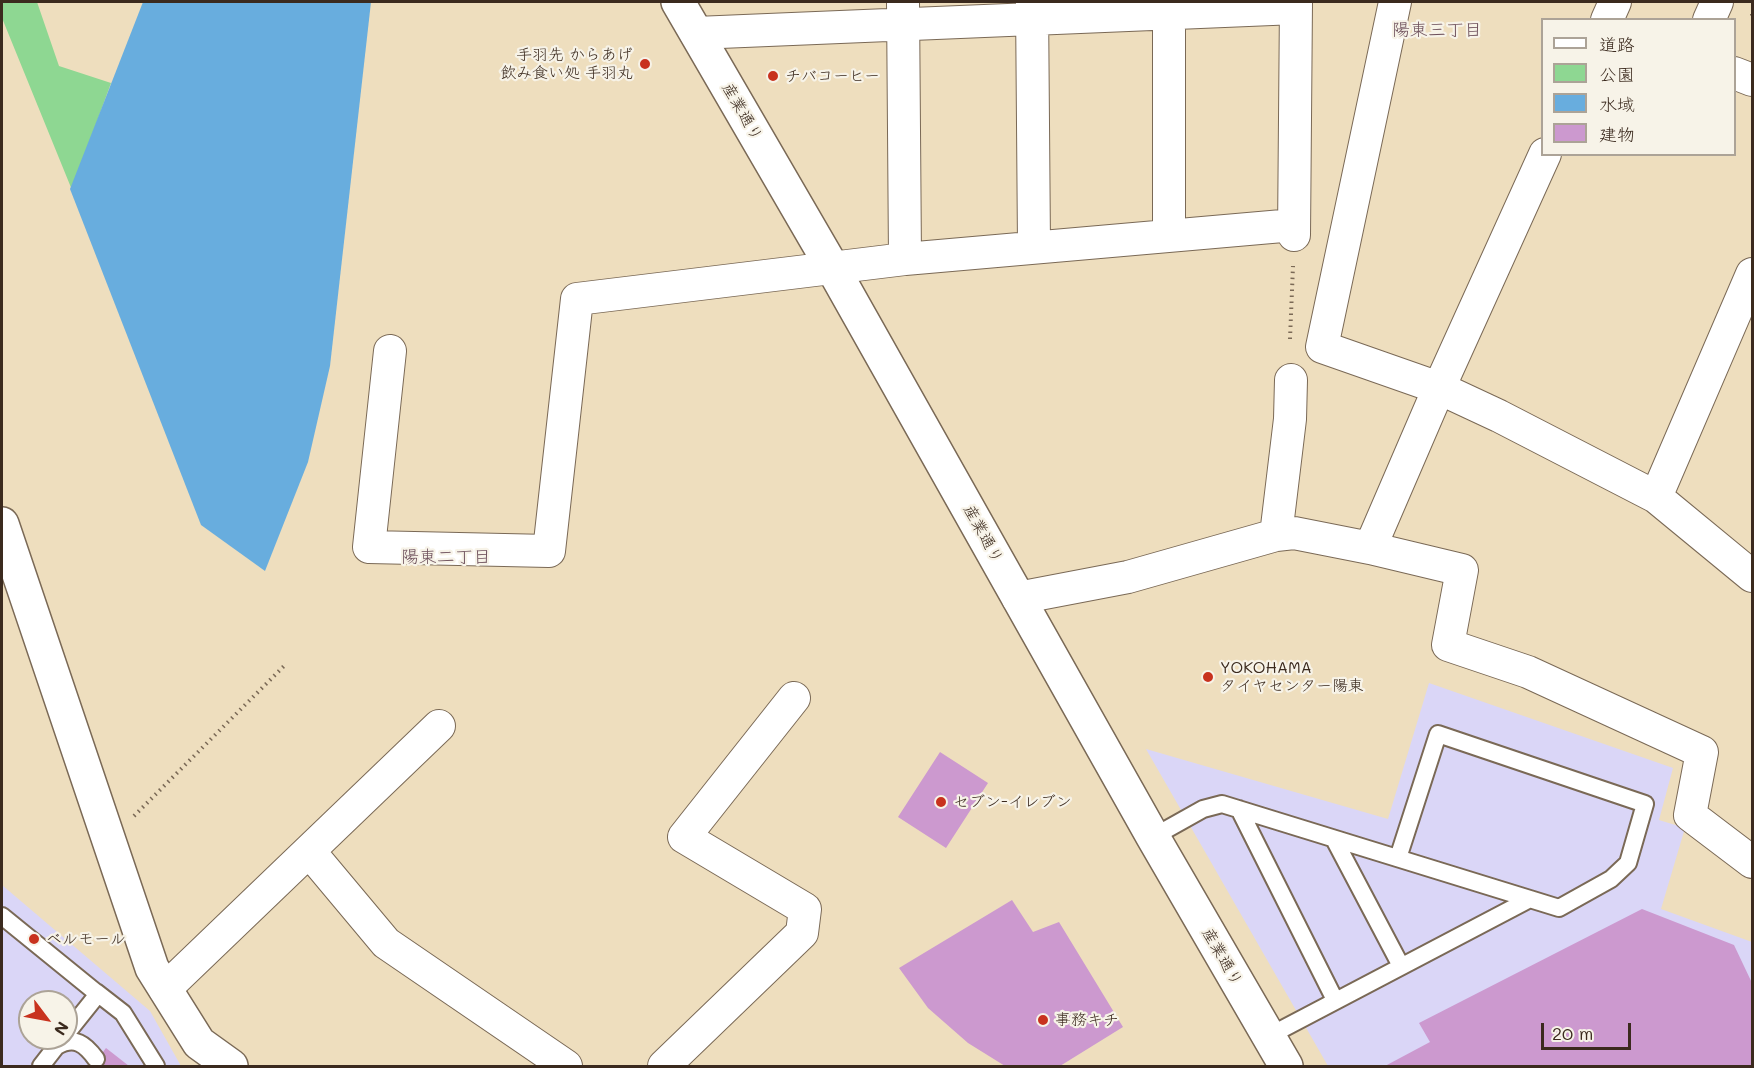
<!DOCTYPE html>
<html>
<head>
<meta charset="utf-8">
<style>
	body { margin:0 }
	#map { position:relative; width:1754px; height:1068px; overflow:hidden; background:#eedebe; font-family:Mali,"Klee One",sans-serif }
	canvas { display:block }
	.frame { position:absolute; inset:0; border:3px solid #3b2a1e; pointer-events:none }
	.legend { position:absolute; left:1541px; top:18px; width:195px; height:138px; box-sizing:border-box; background:#f7f3e8; border:2px solid #aca397; margin:0; padding:8px 10px; list-style:none; font-size:18px; color:#3b2a1e }
	.legend li { display:flex; align-items:center; gap:12px; height:30px }
	.legend b { width:30px; border:2px solid #aca397 }
	.north { position:absolute; left:18px; top:990px; width:60px; height:60px; box-sizing:border-box; background:#f7f3e8; border:2px solid #aca397; border-radius:50%; rotate:122deg; font-size:16px; font-weight:700; line-height:24px; text-align:center; color:#3b2a1e }
	.north::after { content:''; display:block; margin:auto; width:21px; height:27px; background:#c8321e; clip-path:polygon(50% 0,100% 100%,50% 72%,0 100%) }
	.scale { position:absolute; left:1541px; top:1023px; width:90px; height:27px; box-sizing:border-box; border:3px solid #3b2a1e; border-top:0; padding-left:8px; font-size:18px; line-height:21px; white-space:nowrap; color:#3b2a1e; -webkit-text-stroke:4px #f7f3e8; paint-order:stroke }
</style>
</head>
<body>
<div id="map">
<canvas width="1754" height="1068"></canvas>
<div class="frame"></div>
<ul class="legend">
<li><b style="height:8px;background:#fff"></b>道路</li>
<li><b style="height:16px;background:#8ed792"></b>公園</li>
<li><b style="height:16px;background:#68adde"></b>水域</li>
<li><b style="height:16px;background:#cc99cf"></b>建物</li>
</ul>
<div class="north">N</div>
<div class="scale">20 m</div>
</div>
<script>
const ctx = document.querySelector('canvas').getContext('2d');
ctx.lineJoin = 'round';
function paint(path, color) { ctx.fillStyle = color; ctx.fill(path, 'evenodd'); }
function strokePath(path, color, width, dash) { ctx.strokeStyle = color; ctx.lineWidth = width; ctx.lineCap = dash ? 'butt' : 'round'; ctx.setLineDash(dash || []); ctx.stroke(path); }
function drawText(font, color, halo, rows, align = 'center') {
  ctx.font = font + ' Mali,"Klee One",sans-serif'; ctx.lineWidth = 4.5; ctx.setLineDash([]); ctx.textBaseline = 'middle'; ctx.strokeStyle = halo; ctx.fillStyle = color; for (const [text, x, y, turn = 0] of rows) {
    ctx.save(); ctx.translate(x, y); ctx.rotate((+turn || 0) * Math.PI / 180); ctx.textAlign = isNaN(turn) ? turn : align; if (halo) ctx.strokeText(text, 0, 0); ctx.fillText(text, 0, 0); ctx.restore();
  }
}
const built = new Path2D(`
	M1429,683L1673,768L1659,820L1685,828L1661,909L1752,942V1066H1328L1146,749L1388,819Z
	M2,885L150,1011L181,1066H2ZM30,1002H66V1038H30Z`);
const green = new Path2D(`
	M2,2H37L59,66L111,83L72,190L2,18Z`);
const water = new Path2D(`
	M143,2H371L330,366L308,462L265,571L201,525L70,189Z`);
const building = new Path2D(`
	M940,752L988,783L946,848L898,817Z
	M1012,900L1033,932L1059,922L1123,1027L1060,1066H1005L968,1043L928,1008L899,968Z
	M1642,909L1734,945L1752,983V1066H1385L1430,1042L1419,1023Z
	M106,1048L129,1066H92Z`);
const path = new Path2D(`
	M1752,14V16
	M1290,339L1293,266
	M134,816L284,666`);
const lane = new Path2D(`
	M1239,809L1335,1000
	M1153,837L1203,809L1222,804L1559,908L1611,879L1628,863L1645,804L1438,734L1398,858
	M1334,839L1401,966
	M2,916L98,994L66,1034
	M96,992L123,1013L156,1066
	M1269,1036L1530,899
	M57,1046C75,1036 85,1044 96,1059
	M41,1066L62,1039`);
const street = new Path2D(`
	M903,2L905,259
	M1032,2L1034,246
	M1395,2L1322,347L1439,388L1499,416L1656,497L1752,576
	M1607,20L1615,2
	M1709,20L1717,2
	M696,33L1296,8
	M1734,73L1752,80
	M1169,234V2
	M1294,235L1296,2
	M390,351L369,547L549,551L577,299L905,259L1294,225
	M1656,497L1752,274
	M1276,535L1290,419L1291,380
	M1370,548L1462,570L1448,645L1528,672L1702,752L1690,815L1752,862
	M1018,598L1128,577L1276,535L1294,533L1370,548L1439,388L1545,154
	M309,851L386,943L566,1066
	M165,989L439,726
	M664,1066L802,933L805,909L684,837L794,698`);
const secondary = new Path2D(`
	M678,2L832,267L1153,837L1286,1066
	M2,524L152,968L199,1043L231,1066`);
const markers = [
	[645,64,6,"#c8321e"],
	[773,76,6,"#c8321e"],
	[1208,677,6,"#c8321e"],
	[941,802,6,"#c8321e"],
	[34,939,6,"#c8321e"],
	[1043,1020,6,"#c8321e"]
];
const poiNames = [
	["手羽先 からあげ",633,55,"right"],
	["飲み食い処 手羽丸",633,73,"right"],
	["チバコーヒー",785,76],
	["YOKOHAMA",1220,668],
	["タイヤセンター陽東",1220,686],
	["セブン-イレブン",953,802],
	["ベルモール",46,939],
	["事務キチ",1055,1020]
];
const streetNames = [
	["産業通り",742,112,60],
	["産業通り",983,534,61],
	["産業通り",1222,957,60]
];
const neighbourhoodNames = [
	["陽東三丁目",1437,30],
	["陽東二丁目",446,557]
];
paint(built, '#dad6f7');
paint(green, '#8ed792');
paint(water, '#68adde');
paint(building, '#cc99cf');
strokePath(lane, '#7a6956', 20);
strokePath(street, '#7a6956', 34);
strokePath(secondary, '#7a6956', 36);
strokePath(path, '#7a6956', 4, [1.5, 4.5]);
strokePath(lane, '#fff', 16);
strokePath(street, '#fff', 32);
strokePath(secondary, '#fff', 33);
for (const [x, y, r, color] of markers) { const dot = new Path2D(); dot.arc(x, y, r, 0, 2 * Math.PI); ctx.fillStyle = color; ctx.fill(dot); strokePath(dot, '#f7f3e8', 2); }
drawText('16px', '#3b2a1e', '#f7f3e8', poiNames, 'left');
drawText('16px', '#3b2a1e', '#f7f3e8', streetNames);
drawText('18px', '#6e515c', '#f7f3e8', neighbourhoodNames);
</script>
</body>
</html>
